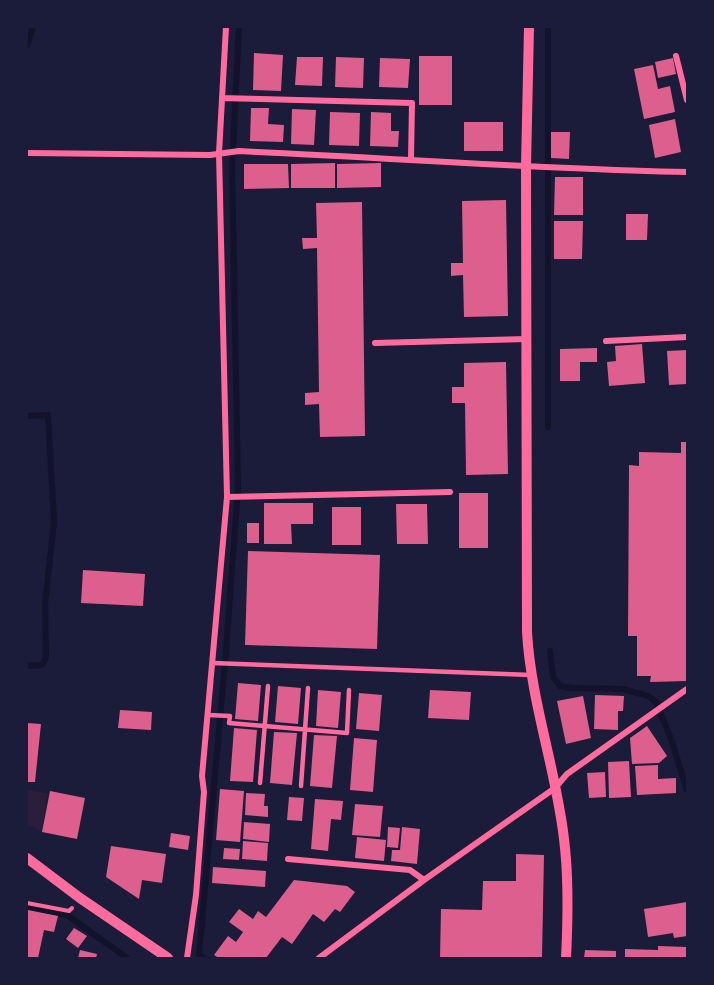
<!DOCTYPE html>
<html>
<head>
<meta charset="utf-8">
<style>
	body { margin:0 }
	#map { position:relative; width:714px; height:985px; overflow:hidden; background:#1b1b3a; font-family:"PT Sans",sans-serif }
	canvas { display:block }
	.frame { position:absolute; inset:0; border:28px solid #1b1b3a; pointer-events:none }
</style>
</head>
<body>
<div id="map">
<canvas width="714" height="985"></canvas>
<div class="frame"></div>
</div>
<script>
const ctx = document.querySelector('canvas').getContext('2d');
ctx.lineJoin = 'round';
function paint(path, color) { ctx.fillStyle = color; ctx.fill(path, 'evenodd'); }
function strokePath(path, color, width, dash) { ctx.strokeStyle = color; ctx.lineWidth = width; ctx.lineCap = dash ? 'butt' : 'round'; ctx.setLineDash(dash || []); ctx.stroke(path); }
const green = new Path2D(`
	M27,790L48,793L41,832L27,823Z`);
const stream = new Path2D(`
	M27,46L33,27
	M27,416L48,415L54,522L45,604L46,657L42,665L27,666
	M548,427V27
	M550,651L553,677L560,686L571,688L623,689L648,696L656,702L671,739L687,790
	M27,907L67,915L127,958
	M204,958L199,955L226,651L238,488L232,166L239,27`);
const building = new Path2D(`
	M254,53L283,55L281,91L253,90Z
	M419,56H452V105H419Z
	M297,57H323L322,86L295,85Z
	M336,57L364,58L363,88L335,87Z
	M380,58L410,59L408,88L379,87Z
	M673,58L676,74L658,78L655,62Z
	M653,65L658,89L670,86L675,112L644,119L634,69Z
	M251,108H269L268,124L284,125L283,142L250,141Z
	M292,109L316,110L314,145L291,144Z
	M330,112L360,113L359,146L329,145Z
	M371,112L391,113V131H399L398,147L370,146Z
	M675,119L681,152L655,158L649,125Z
	M464,122H503V151H464Z
	M551,132H570L569,159L551,158Z
	M335,163V188H291V164Z
	M381,163V187L337,188V164Z
	M244,164H288L289,188L244,189Z
	M555,177H583V215H554Z
	M506,200L508,316L464,317L463,275L451,276V263H463L462,201Z
	M362,202L365,436L320,437L319,404L305,405V393L319,392L317,248L303,249L302,238H317L316,203Z
	M626,214H648L647,240H626Z
	M554,221H583L582,259H554Z
	M642,344L645,383L609,386L607,362L616,361L615,346Z
	M597,348V362H580V381H560V349Z
	M687,350V384L669,385L667,351Z
	M506,362L508,474L466,475L465,403H452V387H464V363Z
	M681,442H687V681L650,682L651,676H637V636H628L629,465L639,466V452L681,453Z
	M459,493H488V548H459Z
	M264,503H313V524H291L292,544H264Z
	M396,504H427L428,544H397Z
	M332,507H361V545H332Z
	M247,523H259V543H247Z
	M248,551L380,555L377,649L245,645Z
	M83,570L145,574L143,606L81,603Z
	M238,683L261,685L258,721L235,719Z
	M278,686L301,688L298,724L275,722Z
	M318,690L341,692L338,728L316,726Z
	M430,690L471,692L469,720L428,718Z
	M359,693L382,695L379,731L356,729Z
	M595,695L624,696L623,711H618V730L594,729Z
	M583,696L591,738L566,744L557,701Z
	M120,710L152,712L151,730L118,728Z
	M27,723L41,724L35,782H27Z
	M647,726L667,756L659,763L632,764L630,738Z
	M234,728L257,730L253,782L230,781Z
	M274,732L297,733L292,785L270,783Z
	M314,735L337,736L332,788L310,786Z
	M354,738L377,740L373,792L350,790Z
	M629,761L631,797L609,798L608,762Z
	M658,765V779L676,778V793L637,795L635,766Z
	M605,772L606,797L589,798L587,773Z
	M220,789L244,791L240,842L216,840Z
	M50,791L85,798L77,839L42,832Z
	M246,793L265,794L264,806H268V817L245,815Z
	M289,797L304,798L302,821L287,820Z
	M315,799L343,801L341,820L331,819L328,851L311,849Z
	M355,804L383,806L380,837L352,835Z
	M244,822L270,824L269,842L243,839Z
	M388,827L400,828L398,848L387,847Z
	M402,827L420,829L417,864L391,861L392,850H400Z
	M171,833L190,836L188,850L169,847Z
	M357,837L386,840L384,861L355,858Z
	M243,841L268,843L267,861L242,859Z
	M111,846L166,854L162,883L142,880L139,899L106,877Z
	M224,848L240,849L239,860L223,859Z
	M516,854L544,855L542,958H440L441,909L482,910L483,881H516Z
	M213,867L266,871L265,887L212,883Z
	M294,880L347,886L355,892L340,912L335,909L324,922L313,914L292,944L282,937L266,958H219L214,955L228,936L236,942L243,932L229,922L239,909L253,919L258,911L266,917Z
	M687,902V936L674,938L673,933L648,937L644,909Z
	M28,910L58,916L54,932L44,930L38,958H27Z
	M74,928L87,936L78,948L66,939Z
	M658,946L687,947V958H625V949L658,950Z
	M80,950L97,954L96,958H78Z
	M585,950L616,951V958H584Z`);
const path = new Path2D(`
	M27,903L69,911L72,908`);
const service = new Path2D(`
	M213,663L531,675
	M208,715L230,716L229,723L347,733L349,690
	M260,783L268,686
	M301,786L308,688`);
const minor = new Path2D(`
	M676,56L687,100
	M222,98L412,103L411,159
	M27,153L210,155L239,151C389,158 538,169 687,172
	M606,341L687,337
	M375,343L527,339
	M227,497L450,492
	M288,859L410,870L424,880
	M187,958L196,895L204,792L202,776L227,497L219,153L226,27
	M319,958L424,880L555,788L567,774L687,689`);
const tertiary = new Path2D(`
	M529,27L526,166L527,632C531,702 556,769 564,839C569,878 568,919 566,958
	M27,858L80,898L168,958`);
paint(green, '#2a1e3b');
strokePath(stream, '#12122b', 6);
paint(building, '#dd5f8e');
strokePath(path, '#ff6b9d', 4);
strokePath(service, '#ff6b9d', 4.5);
strokePath(minor, '#ff6b9d', 6);
strokePath(tertiary, '#ff6b9d', 10);
</script>
</body>
</html>
